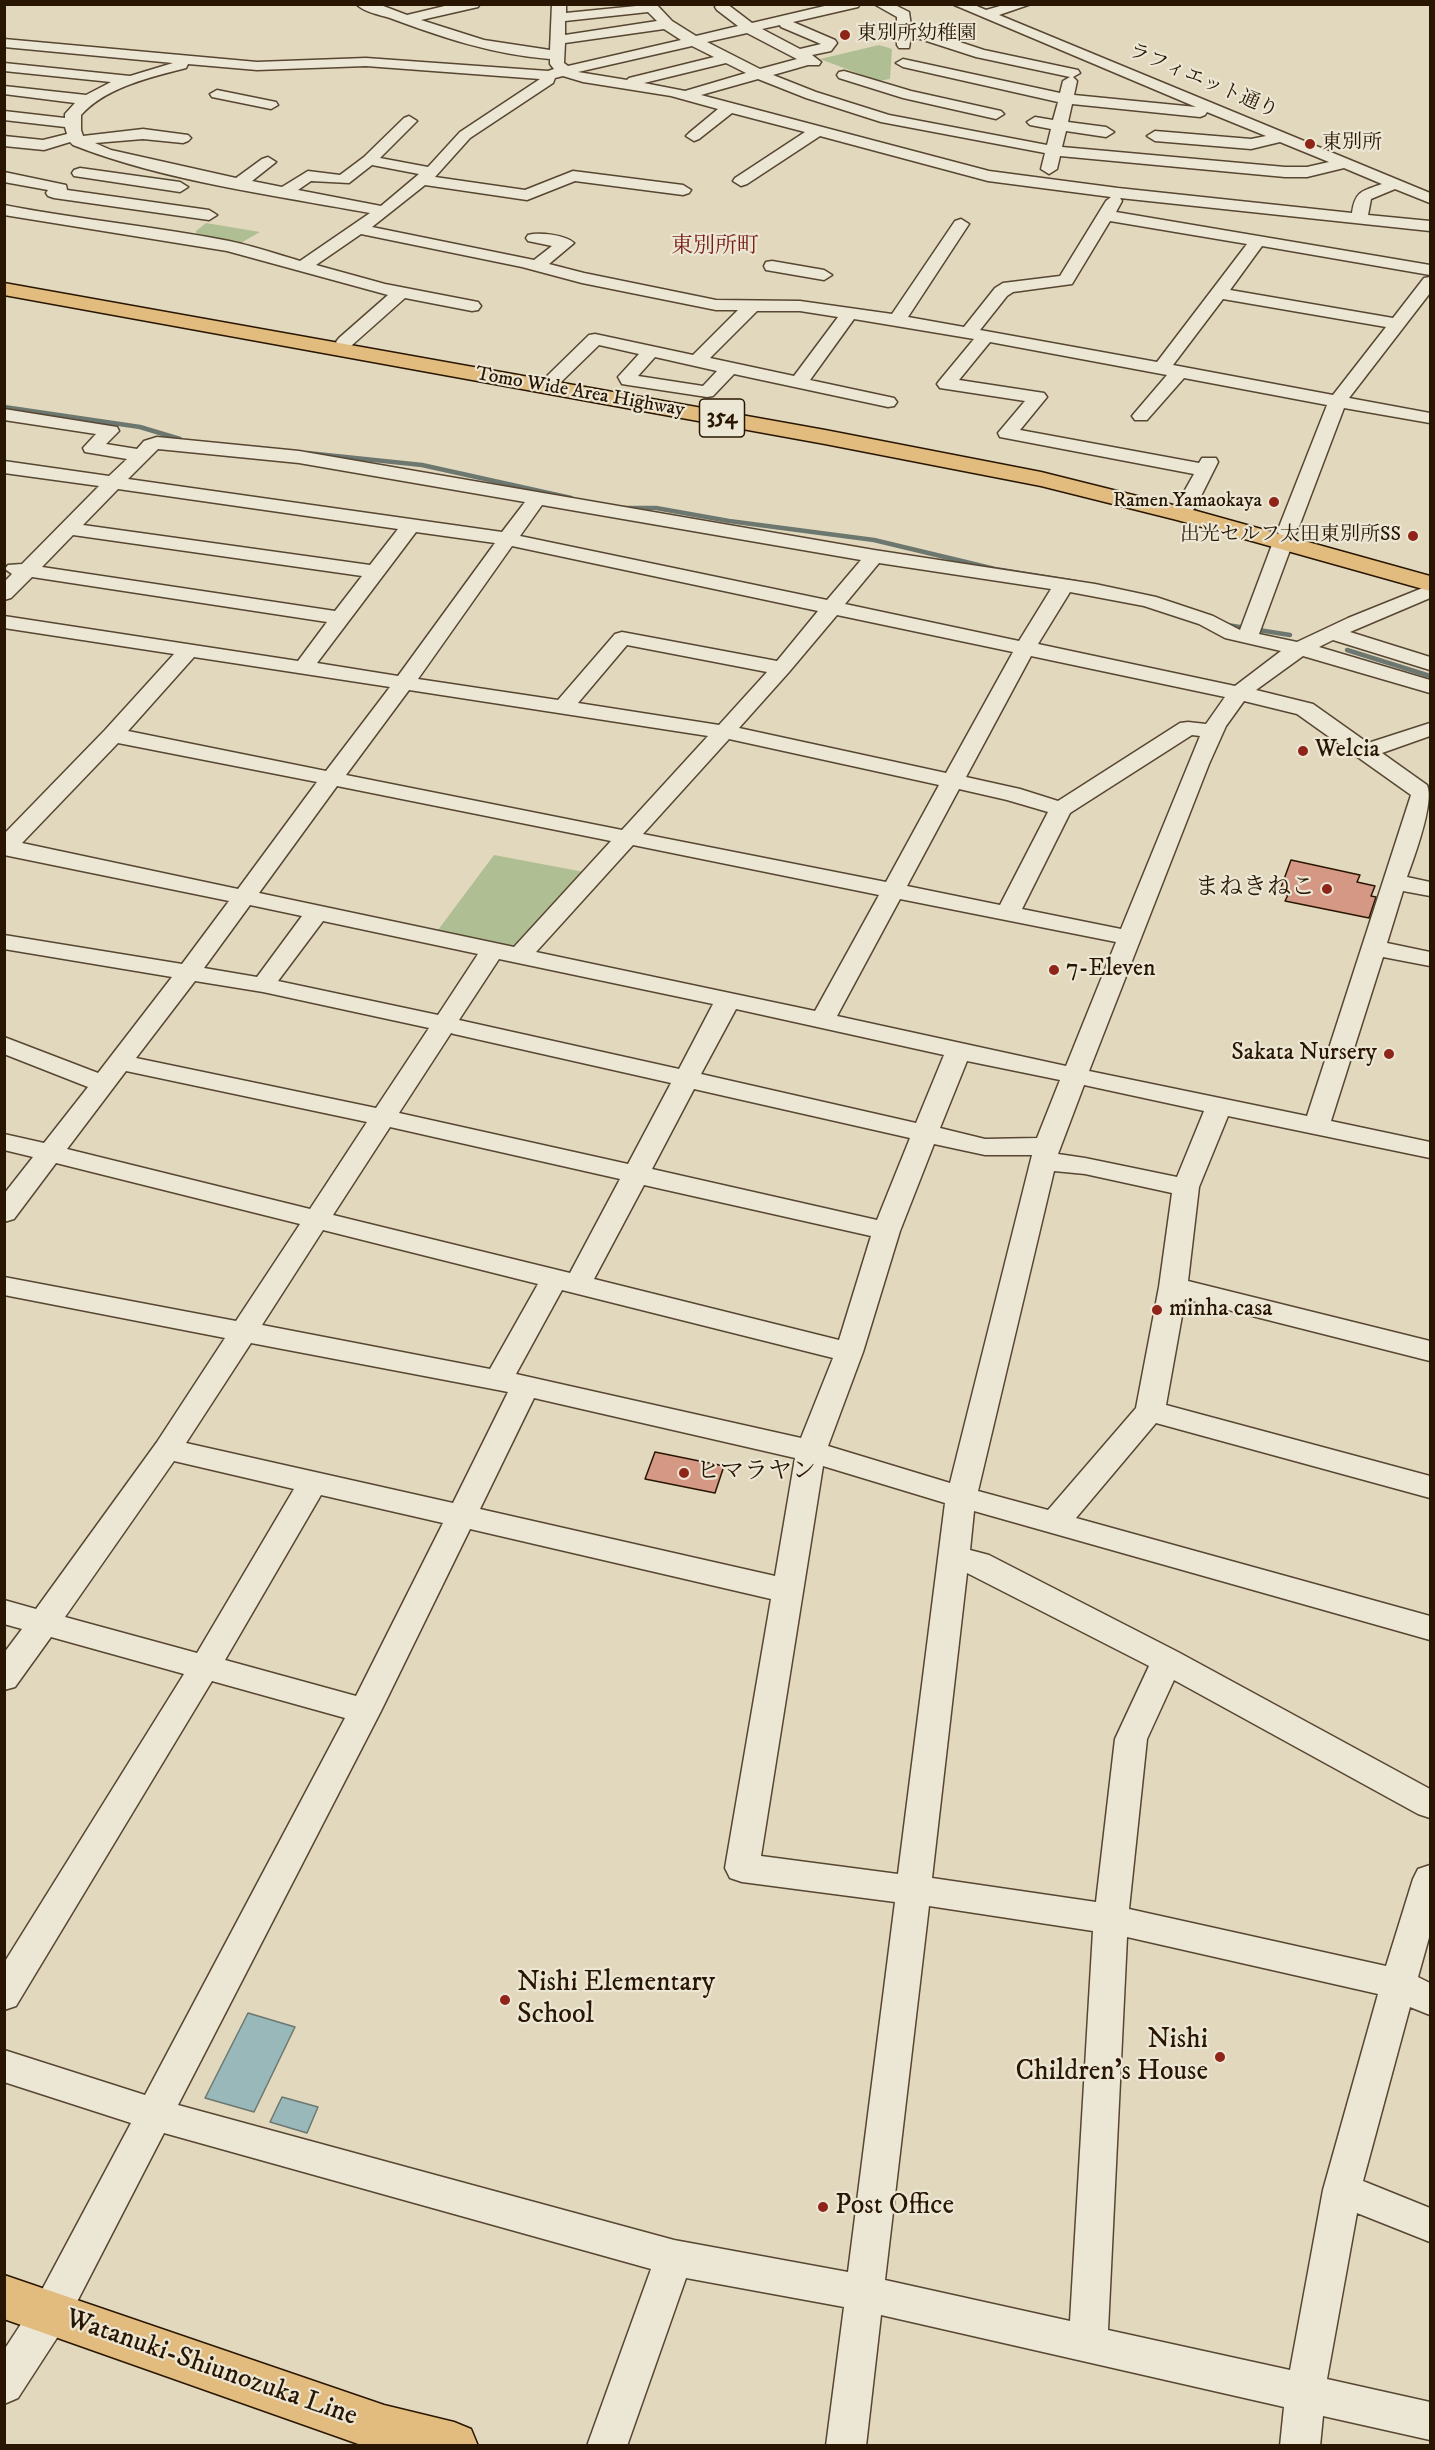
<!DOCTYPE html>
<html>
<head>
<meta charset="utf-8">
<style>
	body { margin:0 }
	#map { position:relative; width:1435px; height:2450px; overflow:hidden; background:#e2d8bd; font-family:"IM FELL DW Pica",serif }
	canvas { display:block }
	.frame { position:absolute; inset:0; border:6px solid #291602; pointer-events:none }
</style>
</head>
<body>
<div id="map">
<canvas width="1435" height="2450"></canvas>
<div class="frame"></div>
</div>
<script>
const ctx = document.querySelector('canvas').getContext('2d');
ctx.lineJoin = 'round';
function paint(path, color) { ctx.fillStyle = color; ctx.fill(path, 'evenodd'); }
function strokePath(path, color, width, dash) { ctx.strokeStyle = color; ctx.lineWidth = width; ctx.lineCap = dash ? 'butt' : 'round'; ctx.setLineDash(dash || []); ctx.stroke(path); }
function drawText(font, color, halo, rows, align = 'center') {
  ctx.font = font + ' "IM FELL DW Pica","Noto Serif JP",serif'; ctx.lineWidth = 4.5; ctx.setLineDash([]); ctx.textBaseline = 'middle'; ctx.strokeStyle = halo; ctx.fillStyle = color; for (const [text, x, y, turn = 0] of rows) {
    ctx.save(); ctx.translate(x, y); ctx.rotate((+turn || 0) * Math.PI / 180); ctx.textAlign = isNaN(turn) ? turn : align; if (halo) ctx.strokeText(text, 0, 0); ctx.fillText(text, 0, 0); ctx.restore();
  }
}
const green = new Path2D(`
	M879,45L892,49L890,79L878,81L820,59Z
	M206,223L260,232L239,244L197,237L196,231Z
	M494,855L584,872L522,944L510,946L438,930Z`);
const water = new Path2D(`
	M248,2013L295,2027L254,2112L205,2098Z
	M282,2097L318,2107L307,2133L270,2122Z`);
const stream = new Path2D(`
	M4,407L140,427L180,439
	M307,453L422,465L571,498
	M623,508H656L729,521L874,540L995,569L1076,582
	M1227,625L1290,635
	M1347,650L1430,676`);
const building = new Path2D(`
	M1291,860L1360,875L1357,882L1375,886L1371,896L1376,897L1369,918L1285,901L1288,895L1279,893Z
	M655,1452L724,1466L715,1493L645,1479Z`);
const minor = new Path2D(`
	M356,4H378L407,15L453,4H480L478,7L421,20L484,40L550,50L552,4H566V13L656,4L672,21L696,36L738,26L717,10L715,7L717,4H727L752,23L833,4H860L858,7L793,22L835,40L837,43L831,51L812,55L821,62L819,65H808L773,75L816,92L889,115L1047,145L1051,129L1030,125L1027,122L1035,117L1053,120L1058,102L903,67L896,63L903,59L1060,93L1063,81L1070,77L976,57L911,36L909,48H899L897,45V17L874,4H893L909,12L911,26L984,50L1078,70L1080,73L1073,77L1077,81L1074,95L1196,107L952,4H972L986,10L1007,4H1031L999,15L1430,193V203L1395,189L1371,199L1368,215L1430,221V231L1120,198L1122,201L1116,212L1430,265V275L1262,246L1230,290L1393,318L1424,278L1430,277V293L1349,398L1430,413V423L1344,408L1297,532L1294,536L1289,537L1293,542L1259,634L1297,642L1348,618L1430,585V598L1350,632L1430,657V670L1333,640L1319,647L1430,680V693L1303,656L1256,690L1313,704L1368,743L1430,723V736L1382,753L1427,785C1435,801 1414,858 1407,877L1430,882V896L1403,891L1387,943L1430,952V966L1383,957L1331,1121L1430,1142V1158L1228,1116L1199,1187L1188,1281L1430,1341V1361L1185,1299L1166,1405L1430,1476V1498L1156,1423L1076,1518L1430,1616V1640L974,1511L970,1550L989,1555L1178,1652L1430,1789V1818L1418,1814L1174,1680L1147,1739L1129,1909L1386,1966L1413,1879L1418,1869L1430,1865V1934L1418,1977L1430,1983V2015L1410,2007L1363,2181L1430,2208V2242L1357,2213L1327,2379L1430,2402V2440L1323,2416L1320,2446H1280L1284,2407L881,2315L866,2446H826L844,2307L686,2278L627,2446H587L651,2269L164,2133L64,2327L18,2398L4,2404V2350L36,2301L131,2123L4,2082V2050L145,2095L345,1718L212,1681L16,2006L4,2010V1963L184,1674L51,1637L15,1687L4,1690V1653L22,1629L4,1624V1600L36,1609L157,1442L225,1338L4,1295V1277L236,1321L300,1224L56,1163L14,1219L4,1222V1194L33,1157L4,1150V1134L44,1143L88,1087L4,1054V1037L98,1073L172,977L4,949V935L182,964L229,901L4,855V834L105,730L174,654L4,628V616L298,661L327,622L32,577L11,598L4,600V582L12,574L5,569L8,565L22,564L99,486L4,473V461L109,476L127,459L85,452L83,448L96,434L4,420V409L117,427L119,431L106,444L137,449L144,441L157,437L299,451L874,550L1095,584L1156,597L1213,616L1240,630L1273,542L1276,538L1281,536L1277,532L1327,405L1184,378L1147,420H1135L1132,416L1167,375L990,342L959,380L1044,393L1047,397L1020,430L1199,463L1202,458H1216L1218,462L1196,506L1193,510H1179L1176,506L1194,474L1000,437L998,433L1025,401L940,388L937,384L940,380L974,339L854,319L810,380L894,398L897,402L894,406L888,407L734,374L713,396L707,397L628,385L622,384L618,377L639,354L599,345L560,383H548L545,379L548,375L589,335L595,334L693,355L738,310H716L582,283L522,267L361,234L316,265L385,284L478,302L481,306L478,310L472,311L405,298L351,346H339L336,342L339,338L388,295L227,251L4,215V205C79,220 154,226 229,241C253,246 277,254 300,261L370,213C273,195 164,181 73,145L70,142L44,150L4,146V136L43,140L67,134L65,127L4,120V111L65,118V114L75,103L4,94V86L86,95L111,82L4,71V63L130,76L173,63L4,47V39L257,62L366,58L548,71L554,69L550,64V59C494,55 441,37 390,18C380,15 364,12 356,4ZM648,12L657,21L565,35V21ZM780,25L781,27L821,44L800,49L762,29ZM664,29L681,40L568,66L564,63L565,43ZM747,33L793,57L797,59L760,69L707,42ZM692,46L714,57L629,78L627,80L578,72ZM726,63L746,73L685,91L644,83ZM188,64L257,70L366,66L540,79L460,132L428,167L380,158L417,121L409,116L404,118L364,157L340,175L308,171L282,187L252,181L276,162L268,157L262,159L236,178L111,150L95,143L143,139L183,143L188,141L191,138L188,135L143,129L83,136L81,130V115C106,87 151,77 186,68ZM563,76L583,82L671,96L718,109L689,133L686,136L694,141L699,139L732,113L805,132L735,178L733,181L741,186L747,184L820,136L988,181L1111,197L1106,201L1060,276L1003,283L995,288L964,327L908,317L969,224L961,219L955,221L892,314L800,301L716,300L584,273L549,264L574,243C566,235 539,232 528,235L526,238L528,241L552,246L534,260L372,227L425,185L527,200L575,181L683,195L689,193L691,190L683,185L573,171L525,190L435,177L470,138L553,83L555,78ZM758,79L806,98L881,122L1045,153L1041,169L1049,174L1057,169L1060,156L1285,177H1307L1344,168L1382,184C1362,191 1355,191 1352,213L1118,188L989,171L701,95ZM1072,104L1200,117L1205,115L1207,112L1266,136L1251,139L1155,131L1147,136L1155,141L1251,149L1280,142L1329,162L1307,167H1285L1062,147L1066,131L1106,137L1114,132L1106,127L1068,122ZM372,165L419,174L381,206L298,190L311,181L349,183ZM1110,221L1247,244L1157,362L980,330L1007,296L1013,292L1072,284ZM1223,299L1386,327L1333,395L1173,365ZM757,311H800L838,317L794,376L710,358ZM655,357L717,371L703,386L638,376ZM158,449L299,463L525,502L502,532L128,479ZM118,489L398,529L370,565L83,525ZM542,505L861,560L827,600L520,536ZM416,532L495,543L398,676L317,663ZM73,535L362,576L335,611L42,567ZM512,546L818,611L777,661L622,632L615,634L558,700L418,679ZM879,563L1051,589L1019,641L845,604ZM1070,592L1144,606L1199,624L1225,638L1281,651L1235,686L1038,644ZM837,615L1013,652L946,773L739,728L789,672ZM627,645L767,672L719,725L578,703ZM1031,656L1225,697L1206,724L1188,722L1180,723L1058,801L1020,789L966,777ZM194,657L390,687L326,771L128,731ZM409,690L708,736L622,830L346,775ZM1244,701L1297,714L1411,795L1307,1116L1089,1071L1209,764L1226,726ZM1192,735L1200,736L1121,929L1022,909L1070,813ZM729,739L939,785L886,882L643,834ZM118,743L317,782L238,889L22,843ZM337,786L611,841L514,947L259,893ZM959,789L1007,800L1048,812L1000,905L907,886ZM633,845L879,895L815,1011L536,952ZM900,899L1116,942L1066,1066L837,1016ZM250,905L302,916L257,977L204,968ZM323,921L478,954L438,1015L278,981ZM499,959L713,1004L679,1069L459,1020ZM195,981L263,992L429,1028L376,1108L136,1058ZM736,1009L944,1055L916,1123L701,1074ZM451,1033L454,1034L671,1083L628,1164L399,1113ZM967,1061L1060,1080L1037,1138L985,1139L940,1128ZM126,1071L367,1122L310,1209L67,1149ZM1084,1085L1204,1111L1177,1177L1085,1158L1058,1154ZM694,1089L910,1138L877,1220L652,1169ZM390,1127L620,1179L570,1273L333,1215ZM934,1144L985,1155H1032L950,1483L828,1446L863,1352L900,1231ZM1054,1171L1085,1174L1172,1193L1159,1287L1136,1408L1048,1510L978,1491ZM644,1185L871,1236L839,1340L594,1279ZM323,1230L538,1284L490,1369L262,1325ZM562,1290L833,1358L801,1438L516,1374ZM251,1343L498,1390L508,1392L453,1503L186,1443ZM534,1398L795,1458L775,1576L480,1509ZM174,1461L294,1489L197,1653L65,1617ZM823,1466L945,1503L898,1874L761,1856ZM321,1495L443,1523L356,1696L225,1660ZM470,1529L771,1599L725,1868L730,1878L742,1882L895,1902L848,2272L674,2240L178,2105L381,1711ZM967,1573L1149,1666L1115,1739L1096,1902L932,1878ZM929,1906L1093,1931L1070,2321L885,2280ZM1127,1937L1378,1994L1323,2190L1290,2370L1108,2330Z
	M844,71L911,91L1001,111L1004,114L996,119L903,98L839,78L837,75L839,72Z
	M217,90L276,102L278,105L271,109L212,97L210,94Z
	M80,168L180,182L188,187L180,192L74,176L72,173L74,170Z
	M4,172L66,185L67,190L209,210L217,215L209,220L54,198L48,196L46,193L48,190L4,182Z
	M772,261L824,270L832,275L824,280L766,270L764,266L766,262Z`);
const major = new Path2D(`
	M4,2275L384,2405L454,2422L471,2429L478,2446H364L4,2319Z`);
const highway = new Path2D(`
	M4,283L825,430L1041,472L1193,510L1430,576V591L1177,520L1041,486L825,444L4,295Z`);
const markers = [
	[845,35,6,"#8f2418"],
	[1310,144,6,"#8f2418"],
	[1274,502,6,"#8f2418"],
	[1413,536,6,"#8f2418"],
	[1303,751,6,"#8f2418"],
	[1327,889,6,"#8f2418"],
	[1054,970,6,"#8f2418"],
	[1389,1054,6,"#8f2418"],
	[1157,1310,6,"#8f2418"],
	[684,1473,6,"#8f2418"],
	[505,2000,6,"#8f2418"],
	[1220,2057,6,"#8f2418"],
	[823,2207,6,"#8f2418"]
];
const farPoinames = [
	["東別所幼稚園",857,35],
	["東別所",1322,144],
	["Ramen Yamaokaya",1262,502,"right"],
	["出光セルフ太田東別所SS",1401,536,"right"]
];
const farStreetnames = [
	["ラフィエット通り",1203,82,23],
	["Tomo Wide Area Highway",580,393,10]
];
const farQuarternames = [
	["東別所町",715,247]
];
const shields = [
	[722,418,45]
];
const shieldNames = [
	["354",722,418]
];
const poiNames = [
	["Welcia",1315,751],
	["まねきねこ",1315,889,"right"],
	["7-Eleven",1066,970],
	["Sakata Nursery",1377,1054,"right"],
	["minha casa",1169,1310],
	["ヒマラヤン",696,1473]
];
const nearPoinames = [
	["Nishi Elementary",517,1984],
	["School",517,2016],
	["Nishi",1208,2041,"right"],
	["Children's House",1208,2073,"right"],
	["Post Office",835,2207]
];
const nearStreetnames = [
	["Watanuki-Shiunozuka Line",211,2369,19]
];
paint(green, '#b0bf93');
paint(water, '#98b8ba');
strokePath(water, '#6c7770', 1.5);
strokePath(stream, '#6c7770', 4.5);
paint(building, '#d59885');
strokePath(building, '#291602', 1.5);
strokePath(minor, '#574631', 3);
strokePath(major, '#291602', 3);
strokePath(highway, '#291602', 3);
paint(minor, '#ece6d4');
paint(major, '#e1bc7e');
paint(highway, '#e1bc7e');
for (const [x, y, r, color] of markers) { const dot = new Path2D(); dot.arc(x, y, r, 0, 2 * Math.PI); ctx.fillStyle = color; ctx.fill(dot); strokePath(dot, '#ece6d4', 2); }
drawText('20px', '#291602', '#ece6d4', farPoinames, 'left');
drawText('20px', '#291602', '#ece6d4', farStreetnames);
drawText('22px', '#7a1f14', '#ece6d4', farQuarternames);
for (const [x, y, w] of shields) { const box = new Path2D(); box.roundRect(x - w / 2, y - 19, w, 38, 4.5); ctx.fillStyle = '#ece6d4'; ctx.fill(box); strokePath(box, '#291602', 1.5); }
drawText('bold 22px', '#291602', null, shieldNames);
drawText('24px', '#291602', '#ece6d4', poiNames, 'left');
drawText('28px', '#291602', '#ece6d4', nearPoinames, 'left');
drawText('28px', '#291602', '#ece6d4', nearStreetnames);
</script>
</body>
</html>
